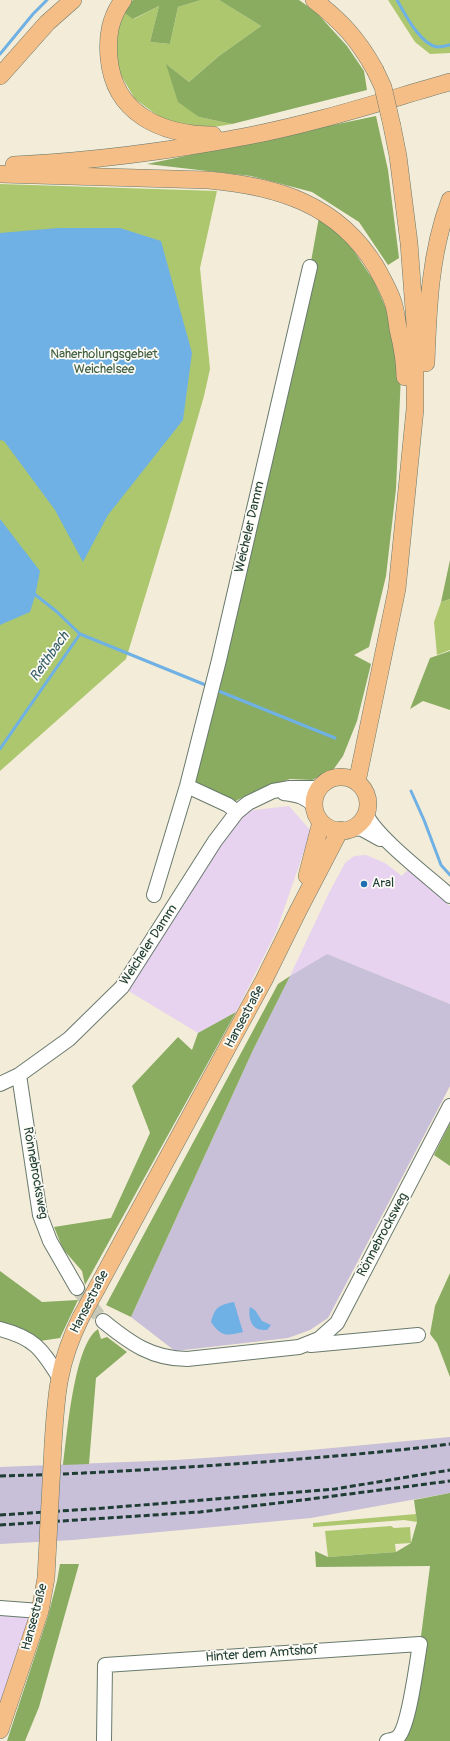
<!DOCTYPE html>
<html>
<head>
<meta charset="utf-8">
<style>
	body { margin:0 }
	canvas { display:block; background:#f3ecd8 }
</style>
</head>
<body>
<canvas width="450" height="1741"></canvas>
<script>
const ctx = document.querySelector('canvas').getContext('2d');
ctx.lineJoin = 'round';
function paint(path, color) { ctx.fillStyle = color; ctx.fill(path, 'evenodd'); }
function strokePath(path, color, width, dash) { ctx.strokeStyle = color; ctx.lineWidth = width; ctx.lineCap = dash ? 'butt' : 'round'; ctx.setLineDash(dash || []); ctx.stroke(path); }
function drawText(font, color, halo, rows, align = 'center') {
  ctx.font = font + ' Pangolin,sans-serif'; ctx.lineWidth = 3.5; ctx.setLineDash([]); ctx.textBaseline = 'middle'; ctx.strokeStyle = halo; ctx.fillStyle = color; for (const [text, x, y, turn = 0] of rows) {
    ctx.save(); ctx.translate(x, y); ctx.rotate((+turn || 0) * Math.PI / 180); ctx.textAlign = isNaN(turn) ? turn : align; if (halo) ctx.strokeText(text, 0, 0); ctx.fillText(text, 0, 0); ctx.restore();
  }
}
const built = new Path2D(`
	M289,806L311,831L276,932L236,1012L198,1033L122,987L237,812Z
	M366,855L385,863L402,876L409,868L450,906V1004L327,954L290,976L329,893L345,863L354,856Z
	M0,1608L40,1611L0,1730Z`);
const industrial = new Path2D(`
	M327,954L450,1004V1086L328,1318L310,1330L288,1338L175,1351L131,1317L253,1050L290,976Z
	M450,1437V1493L311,1518L73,1540L0,1544V1467L176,1460L289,1452Z`);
const green = new Path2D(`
	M201,0H219L261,26L219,56L189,82L167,65L199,117L232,124L208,128L184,126L161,118L135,99L119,72L116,55V30L122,11L134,19L159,6L150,42L170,44L178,7Z
	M388,0H450V53L430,54L415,42Z
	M0,184L217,191L200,268L210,369L204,396L169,518L126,659L0,771Z
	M450,599V650L437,655L434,622L441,602Z
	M416,1514L417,1522L404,1520L313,1527V1523Z
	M391,1526L394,1528L410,1527L411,1543L395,1544L396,1552L328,1557L325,1531Z`);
const forest = new Path2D(`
	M133,0H201L178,7L170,44L150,42L159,6L133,19L122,11Z
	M219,0H299L316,12L347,46L364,71L367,90L232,124L199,117L178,102L166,64L189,82L219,56L261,26Z
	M376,116L388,170L399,258L388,265L359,222L312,192L251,176L147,164Z
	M319,217L341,232L374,281L396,331L401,374L396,489L386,576L369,647L354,655L371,664L357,721L343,756L333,770L312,780L290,779L251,793L228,805L187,786L310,267Z
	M450,560V599L441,602Z
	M450,651V710L423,701L410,709L430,658Z
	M290,976L253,1050L131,1317L106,1305L278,984Z
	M236,1012L85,1285L82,1271L63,1249L54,1227L111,1218L150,1133L132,1086L178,1037L192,1050L198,1033Z
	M450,1123V1166L434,1155Z
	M0,1271L42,1302L78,1300L60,1338L33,1342L0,1329Z
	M450,1273V1377L437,1343L430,1334L435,1306Z
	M98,1329L101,1339L107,1337L127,1352L96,1378L89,1464L63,1465C67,1436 74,1344 98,1329Z
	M450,1493V1741H397L420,1644L430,1566L316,1567L315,1551L328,1557L396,1552L411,1543L417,1522L414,1500Z
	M60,1564H79L39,1707L25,1741H7L48,1616L57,1581Z`);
const water = new Path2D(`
	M58,228H120L161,241L192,353L183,420L108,515L83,562L55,510L4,441L0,440V233Z
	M0,519L40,571L35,596L30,612L0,625Z
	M234,1302L243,1332C227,1336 221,1337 211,1322C215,1307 219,1305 234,1302Z
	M250,1307L255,1310L262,1321L271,1325L267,1330C264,1330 259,1330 256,1328C250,1325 248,1313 250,1307Z`);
const stream = new Path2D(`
	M397,0C405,14 420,44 437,47C441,47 446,46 450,45
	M0,54L33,14L47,0
	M80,634L208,686
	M216,690L335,738
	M0,749L80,634L56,611L33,593
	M411,791L424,820L441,865L450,875`);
const minorTunnel = new Path2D(`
	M77,1288L103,1321`);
const minor = new Path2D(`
	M187,786L228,805L237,812
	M284,793C296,795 306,796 314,806
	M366,814C376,837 429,877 450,896
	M353,828L362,829L380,839
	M154,895L187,786L219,660L310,267
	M19,1075L40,1215L50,1241L77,1288
	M0,1084L19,1075L69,1039L122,987L215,841L237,812L248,803L273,791L290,788H314L320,787
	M103,1321C130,1343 152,1359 187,1359L299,1347L319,1339L337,1323L450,1106
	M0,1329C34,1338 41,1348 59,1377
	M311,1345L418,1335
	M0,1608L40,1611
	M104,1741L105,1665L420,1644C417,1661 409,1727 398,1737C395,1740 391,1740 387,1741`);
const major = new Path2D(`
	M123,0C110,18 107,36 109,58C114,114 162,135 213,135
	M314,0C342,22 358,39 375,70
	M0,76L47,23L73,0
	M14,165C93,161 170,151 248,136C316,123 383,101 450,82
	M0,174L208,180C277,186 338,204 376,267C382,278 389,290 393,302C396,311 397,321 398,329C402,345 405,361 405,377
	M426,363C428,307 430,253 450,200
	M314 804a27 27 0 1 1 54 0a27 27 0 1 1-54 0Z
	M357,782L397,589L415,409V323L409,243L398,156L392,126
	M307,876L321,822
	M97,1288L264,980L298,911L340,830
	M53,1445C56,1395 58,1363 81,1317
	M0,1730L40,1611L46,1578`);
const rail = new Path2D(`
	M0,1476C88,1474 175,1468 263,1462C325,1457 388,1452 450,1444
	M0,1515L106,1508L335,1489L450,1470
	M0,1525L200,1512L287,1502L450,1481`);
const majorBridge = new Path2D(`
	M375,70L383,87L392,126
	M81,1317L97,1288
	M46,1578L53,1445`);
const markers = [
	[364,884,4,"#1f6fb2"]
];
const parkNames = [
	["Naherholungsgebiet",104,355],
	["Weichelsee",104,370]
];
const streetNames = [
	["Weicheler Damm",250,527,-77],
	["Weicheler Damm",149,945,-57],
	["Hansestraße",245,1017,-62],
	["Rönnebrocksweg",35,1173,80],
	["Rönnebrocksweg",383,1235,-62],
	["Hansestraße",90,1302,-63],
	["Hansestraße",35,1617,-75],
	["Hinter dem Amtshof",262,1654,-4]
];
const poiNames = [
	["Aral",372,884]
];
const waterNames = [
	["Reithbach",50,657,-55]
];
paint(built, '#e7d2ef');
paint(industrial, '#c8bfd8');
paint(green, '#acc76e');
paint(forest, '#89ac61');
paint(water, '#6fb1e4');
strokePath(stream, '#6fb1e4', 3);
strokePath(minorTunnel, '#c9c9b7', 14, [14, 7]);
strokePath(minor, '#697a6d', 16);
strokePath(major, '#697a6d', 18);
strokePath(minor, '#fff', 14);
strokePath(major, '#f6be87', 17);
strokePath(rail, '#1f3d34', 3, [6, 3]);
strokePath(majorBridge, '#697a6d', 18, []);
strokePath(majorBridge, '#f6be87', 17);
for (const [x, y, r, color] of markers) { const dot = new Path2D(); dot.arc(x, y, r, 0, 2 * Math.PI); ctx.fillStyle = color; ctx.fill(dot); strokePath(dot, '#fdfcf7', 1.5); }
drawText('13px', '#426042', '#fdfcf7', parkNames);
drawText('13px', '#1f3d34', '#fdfcf7', streetNames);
drawText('13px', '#1f3d34', '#fdfcf7', poiNames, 'left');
drawText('italic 14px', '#376069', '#fdfcf7', waterNames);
</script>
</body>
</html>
